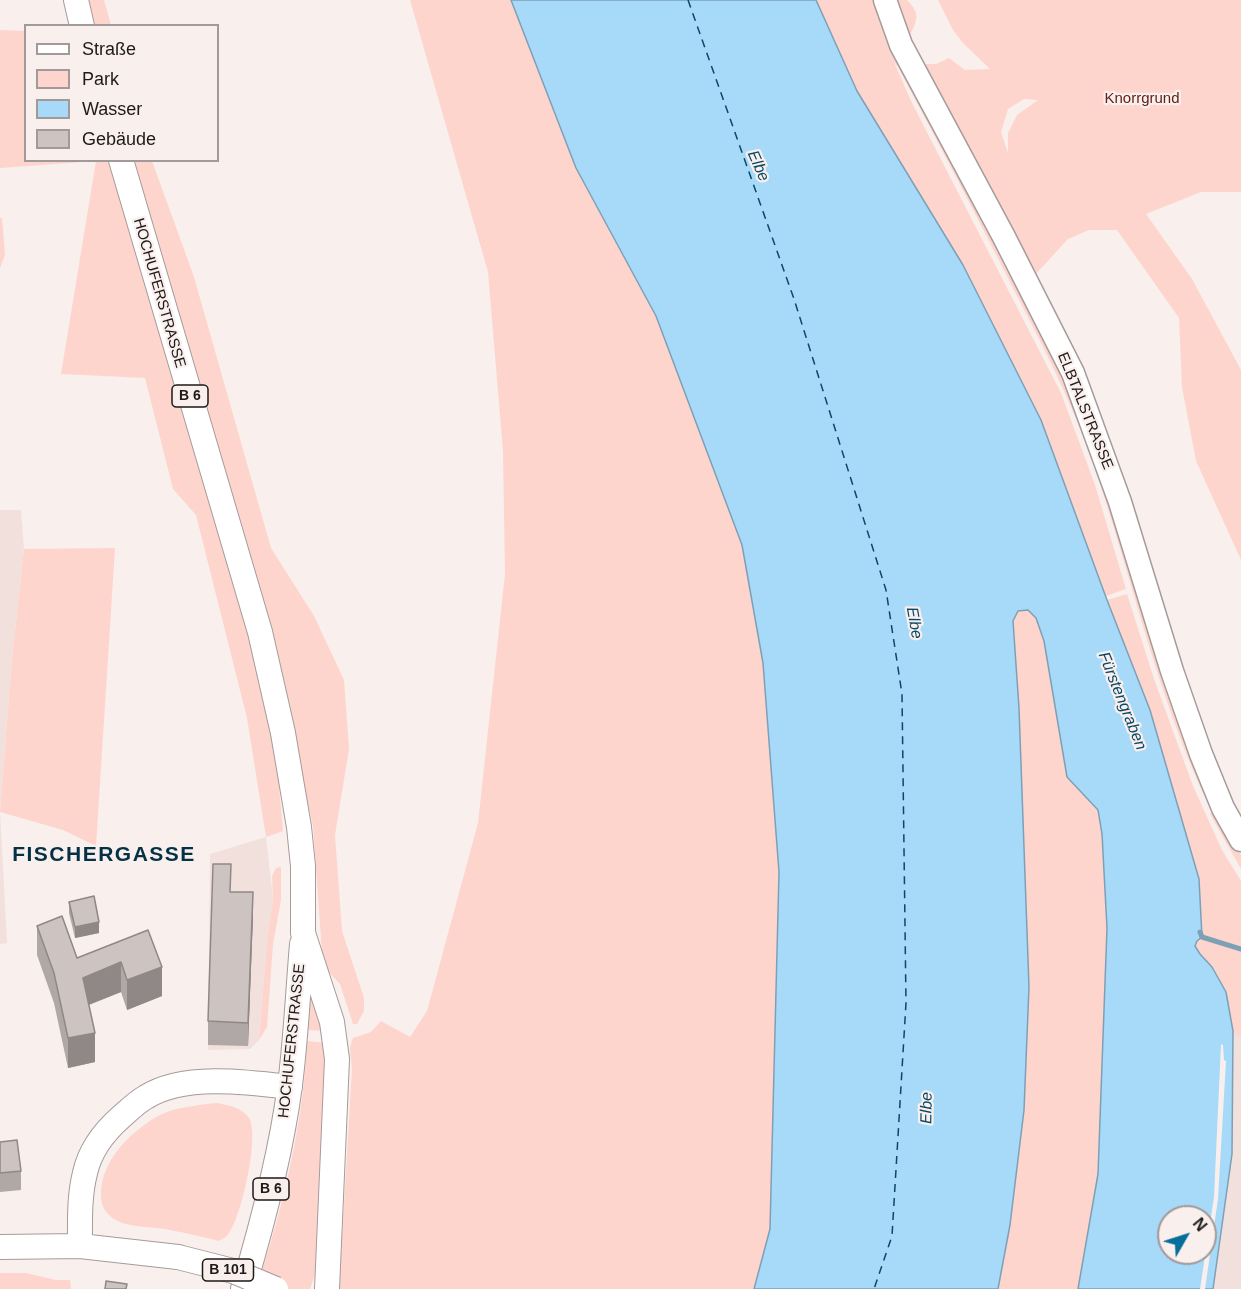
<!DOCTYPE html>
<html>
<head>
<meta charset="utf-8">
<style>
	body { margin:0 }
	#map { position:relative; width:1241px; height:1289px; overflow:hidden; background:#f9efed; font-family:Helvetica,sans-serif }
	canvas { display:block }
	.legend { position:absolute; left:24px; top:24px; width:195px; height:138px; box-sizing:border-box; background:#f9efed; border:2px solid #a19a98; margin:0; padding:8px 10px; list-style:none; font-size:18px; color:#1d1a19 }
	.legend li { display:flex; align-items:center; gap:12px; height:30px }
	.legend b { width:30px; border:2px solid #a19a98 }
	.north { position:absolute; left:1157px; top:1205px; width:60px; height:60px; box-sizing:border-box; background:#f9efed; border:2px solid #a19a98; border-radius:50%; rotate:51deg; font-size:16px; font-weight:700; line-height:24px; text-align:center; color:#1d1a19 }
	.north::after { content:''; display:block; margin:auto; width:21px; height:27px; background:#076e9b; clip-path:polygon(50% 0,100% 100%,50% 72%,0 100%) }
</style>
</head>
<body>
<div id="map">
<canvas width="1241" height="1289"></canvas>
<ul class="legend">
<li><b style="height:8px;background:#fff"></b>Straße</li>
<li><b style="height:16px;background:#fed5cd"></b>Park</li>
<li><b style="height:16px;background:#a7d9f9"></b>Wasser</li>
<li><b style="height:16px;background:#cdc3c1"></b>Gebäude</li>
</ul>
<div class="north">N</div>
</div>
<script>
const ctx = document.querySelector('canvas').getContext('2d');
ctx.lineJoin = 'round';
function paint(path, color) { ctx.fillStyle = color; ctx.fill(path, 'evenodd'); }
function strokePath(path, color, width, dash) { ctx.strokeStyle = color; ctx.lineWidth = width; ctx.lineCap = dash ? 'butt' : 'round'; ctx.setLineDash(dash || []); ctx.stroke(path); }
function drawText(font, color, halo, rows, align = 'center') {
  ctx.font = font + ' Helvetica,sans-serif'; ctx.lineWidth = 4.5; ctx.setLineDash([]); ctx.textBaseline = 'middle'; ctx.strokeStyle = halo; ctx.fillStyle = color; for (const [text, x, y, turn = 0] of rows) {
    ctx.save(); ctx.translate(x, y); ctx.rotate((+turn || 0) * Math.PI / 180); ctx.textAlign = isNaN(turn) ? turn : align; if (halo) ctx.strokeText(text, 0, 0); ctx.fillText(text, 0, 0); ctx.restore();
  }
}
const built = new Path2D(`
	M0,510H21L24,549L12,658L0,812L7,943L0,944Z
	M266,837L273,899L267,940L259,1040L250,1049L208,1050L210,854Z
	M1233,1031L1241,1038V1289H1213L1232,1154Z`);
const green = new Path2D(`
	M88,0H104L111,25H94Z
	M410,0H511L576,168L656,316L742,545L763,663L779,872L770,1229L754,1289H339L352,1069L350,1048L353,1038L371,1032L381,1021L410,1037L427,1011L478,823L505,574L503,451L488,272Z
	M816,0H875L1065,373L1215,812L1241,855V869L1210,814L1212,812C1157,700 1132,575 1091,457C1070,399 1043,346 1015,292C977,217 938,142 898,67L894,62L911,101L1061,393L1095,485L1126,589L1106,596L1041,420L963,265L857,91Z
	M897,0H907C922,15 916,21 909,38Z
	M938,0H1241V192H1201L1146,214L1192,279L1241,370V560L1196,461L1182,387L1179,318L1117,230H1089L1068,239L1034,276L922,64H936L949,58L965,70L990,69L963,43L953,30ZM1024,99L1038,100L1017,115L1008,133V153L1001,132L1008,109Z
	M0,30L25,31L26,160L84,162L0,168Z
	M96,161H108L194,441L273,721L283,831L266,837L247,718L196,515L173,489L145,378L61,374Z
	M132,161H152L194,277L271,548L314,616L344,680L349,749L335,835L342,931L364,998V1011L357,1024H353L340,984L323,966L313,826L294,740Z
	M0,218H2L5,255L0,268Z
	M115,548L96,846L63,830L0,812L12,658L24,549Z
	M1127,594L1154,679L1193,786L1222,850L1241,881V1038L1233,1031L1226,992L1213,967L1200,954L1195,946L1197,941L1199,879L1150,710L1107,600Z
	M1028,610L1036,617L1044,641L1067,777L1098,810L1102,834L1107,928L1098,1174L1078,1289H998L1010,1225L1024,1110L1029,987L1019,708L1013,621L1018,611Z
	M281,867V900L273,944L267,1027L259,1040L267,940L273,899L272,876L276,868Z
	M309,985L325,1031L307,1030Z
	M307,1041L327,1043L318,1266L310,1289H256C282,1212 304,1122 307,1041Z
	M216,1103C228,1105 241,1107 249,1118C260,1136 241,1220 227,1236C225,1238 222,1239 219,1241C203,1237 187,1233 170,1230C152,1226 123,1229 109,1215C103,1210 101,1202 101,1194C101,1159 133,1129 162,1114C178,1107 199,1105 216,1103Z
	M0,1273H26L56,1280H70L71,1289H0Z`);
const water = new Path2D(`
	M511,0H816L857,91L963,265L1041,420L1107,600L1150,710L1199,879L1202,937L1197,941L1195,946L1200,954L1212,967L1226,992L1233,1031L1232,1154L1213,1289H1078L1098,1174L1107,928L1102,834L1098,810L1067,777L1044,641L1036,618L1028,610L1018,611L1013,621L1019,708L1029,987L1024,1110L1010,1225L998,1289H754L770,1229L779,872L763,663L742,545L656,316L576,168ZM1169,1217H1205V1253H1169Z`);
const pier = new Path2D(`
	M1221,1044L1223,1045L1224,1060L1226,1061L1218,1199L1205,1289H1200L1214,1197Z`);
const stream = new Path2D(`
	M1200,932L1202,937L1241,949`);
const ferry = new Path2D(`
	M688,0L794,299L886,590L902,694L906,1003L892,1236L874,1289`);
const secondary = new Path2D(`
	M885,0L901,45L1004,237L1073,373L1120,502L1172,671L1201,754L1223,808L1241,840`);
const primary = new Path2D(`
	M76,0L82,26
	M121,160L260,632L283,733L299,827L303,866V933L332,1022L337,1059L327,1289
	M80,1246C80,1221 79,1197 85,1173C90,1150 104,1132 121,1117C129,1110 137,1102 146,1097C183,1073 249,1082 290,1087
	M0,1247L80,1246L178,1257
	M243,1289C263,1222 281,1154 290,1085C296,1038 298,991 302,944`);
const primaryBridge = new Path2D(`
	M178,1257L233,1271L276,1289`);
const wall = new Path2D(`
	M231,892L253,916L248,1046L208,1045V1021Z
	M69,902L99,933L75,938L69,913Z
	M37,926L77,958L148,930L162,996L127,1010L121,992L89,1005L95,1062L68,1068L54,1003L37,955Z
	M0,1142L21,1171V1190L0,1192Z`);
const shadedWall = new Path2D(`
	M253,892V916L248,1046V1023Z
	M99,922V933L75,938V927Z
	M121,962V992L83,1007V978Z
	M162,967V996L127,1010V980Z
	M95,1033V1062L68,1068V1038Z`);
const building = new Path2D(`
	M213,864H231L230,892H253L248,1023L208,1021Z
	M94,896L99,922L75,927L69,902Z
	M62,916L77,958L148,930L162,967L127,980L121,962L83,978L95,1033L68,1038L54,973L37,926Z
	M17,1140L21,1171L0,1173V1142Z
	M106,1281L127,1284L126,1289H105Z`);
const shields = [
	[190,396,36],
	[271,1189,36],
	[228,1270,51]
];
const shieldNames = [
	["B 6",190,396],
	["B 6",271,1189],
	["B 101",228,1270]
];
const parkNames = [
	["Knorrgrund",1142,99]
];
const streetNames = [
	["HOCHUFERSTRASSE",159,293,74],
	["ELBTALSTRASSE",1085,411,68],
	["HOCHUFERSTRASSE",292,1041,-84]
];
const waterNames = [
	["Elbe",758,166,66],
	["Elbe",914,623,80],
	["Fürstengraben",1122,701,68],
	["Elbe",927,1108,-89]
];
const districtNames = [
	["FISCHERGASSE",104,855]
];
paint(built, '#f2e0dc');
paint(green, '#fed5cd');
paint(water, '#a7d9f9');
strokePath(water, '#7ea0b6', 1.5);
paint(pier, '#f9efed');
strokePath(stream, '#7ea0b6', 5);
strokePath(ferry, '#094967', 1.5, [8, 6]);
strokePath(secondary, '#a59b9a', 25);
strokePath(primary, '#a59b9a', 26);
strokePath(secondary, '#fff', 22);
strokePath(primary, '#fff', 24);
strokePath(primaryBridge, '#a59b9a', 26, []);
strokePath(primaryBridge, '#fff', 24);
paint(wall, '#b0a8a6');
paint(shadedWall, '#908887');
paint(building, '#cdc3c1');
strokePath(building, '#908887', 1.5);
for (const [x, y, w] of shields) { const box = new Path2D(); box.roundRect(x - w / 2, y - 11, w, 22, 4.5); ctx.fillStyle = '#f9efed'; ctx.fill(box); strokePath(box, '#1d1a19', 1.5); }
drawText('bold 14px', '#1d1a19', null, shieldNames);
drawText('15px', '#642218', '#f9efed', parkNames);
drawText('15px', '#1d1a19', '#f9efed', streetNames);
drawText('italic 16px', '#094967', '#f9efed', waterNames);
ctx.letterSpacing = '1.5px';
drawText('bold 21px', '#043146', '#f9efed', districtNames);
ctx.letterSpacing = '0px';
</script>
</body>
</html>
